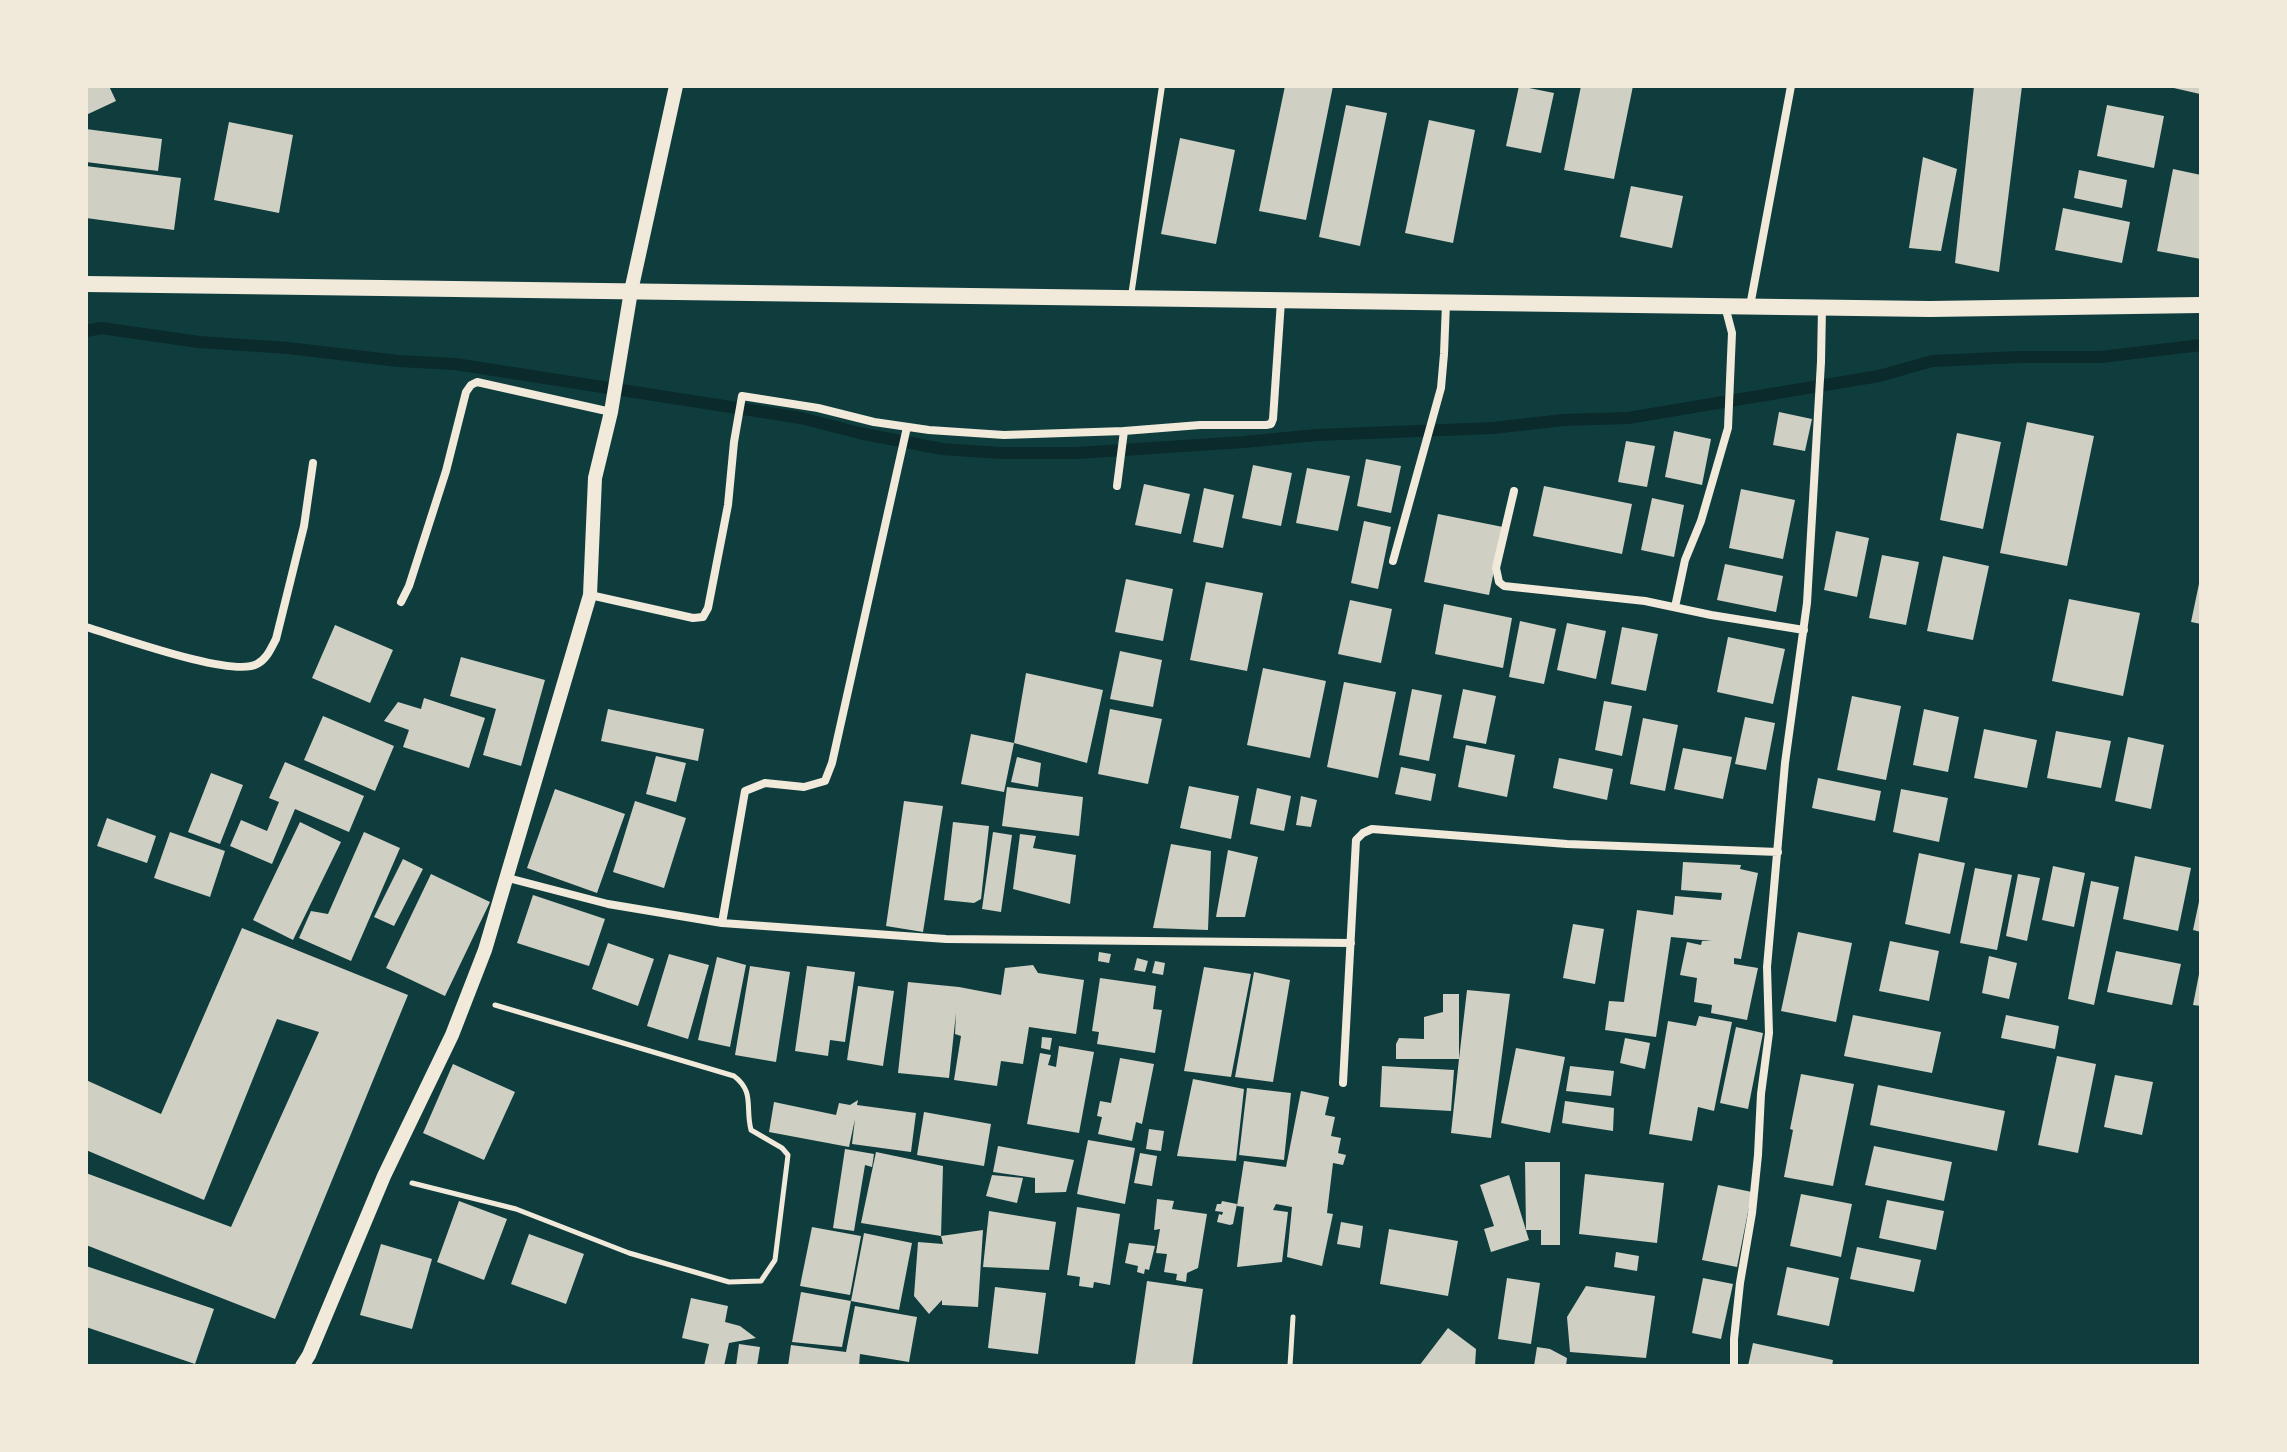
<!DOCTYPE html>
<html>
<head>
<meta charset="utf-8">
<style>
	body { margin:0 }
	#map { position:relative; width:2287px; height:1452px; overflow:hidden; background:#0f3d3e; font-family:"PT Serif",serif }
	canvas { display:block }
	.frame { position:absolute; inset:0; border:88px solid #f1e9da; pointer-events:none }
</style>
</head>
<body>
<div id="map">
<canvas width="2287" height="1452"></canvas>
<div class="frame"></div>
</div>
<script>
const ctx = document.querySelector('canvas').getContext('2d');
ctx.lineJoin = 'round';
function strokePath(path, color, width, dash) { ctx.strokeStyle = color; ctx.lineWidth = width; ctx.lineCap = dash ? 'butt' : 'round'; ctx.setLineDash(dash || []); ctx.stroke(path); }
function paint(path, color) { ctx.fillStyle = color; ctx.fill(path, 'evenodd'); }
const stream = new Path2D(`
	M86,331L101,328L199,342L288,348L398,361L455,364L801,418L859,433L942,449L1000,453H1077L1244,442L1317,435L1493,428L1563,420L1628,418L1879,376L1932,361L2020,357H2101L2201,345`);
const building = new Path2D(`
	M86,86H109L116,101L86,115Z
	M1285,86H1333L1306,220L1259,211Z
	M1519,86L1554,93L1541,153L1506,146Z
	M1581,86H1633L1614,179L1564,170Z
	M1974,86H2022L1999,272L1955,263Z
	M2165,86H2201V89L2200,94Z
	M1346,105L1387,113L1360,246L1319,237Z
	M2107,105L2164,116L2154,168L2097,156Z
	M1429,120L1475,130L1453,243L1405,233Z
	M229,122L293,135L279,213L214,200Z
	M86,129L162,139L158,171L86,162Z
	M1180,138L1235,150L1216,244L1161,234Z
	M1923,157L1957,169L1941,251L1909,248Z
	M86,166L181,178L174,230L86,218Z
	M2173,169L2201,175V259L2157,251Z
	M2079,170L2127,180L2122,208L2074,198Z
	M1631,186L1683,196L1672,248L1620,237Z
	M2063,208L2130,222L2122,263L2055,250Z
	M1779,412L1812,419L1805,451L1773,445Z
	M2027,422L2094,436L2067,566L2000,553Z
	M1674,431L1711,439L1702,485L1665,477Z
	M1957,433L2001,442L1983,529L1940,520Z
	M1626,441L1655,446L1647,487L1618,482Z
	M1366,459L1401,466L1391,513L1357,506Z
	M1253,465L1292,473L1281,526L1242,518Z
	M1307,468L1350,476L1338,531L1296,523Z
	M1144,484L1190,494L1181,534L1135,525Z
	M1544,486L1632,504L1622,554L1533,536Z
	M1204,488L1234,495L1223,548L1193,542Z
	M1741,489L1795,500L1783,559L1729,548Z
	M1652,498L1684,505L1674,557L1641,550Z
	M1438,514L1503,527L1489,595L1424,582Z
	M1364,521L1391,527L1378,589L1351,583Z
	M1836,531L1869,538L1857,597L1824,590Z
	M1882,555L1919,562L1906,625L1869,618Z
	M1943,556L1989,566L1973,640L1927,631Z
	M1725,564L1783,576L1776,612L1717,600Z
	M1126,579L1173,589L1163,641L1115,632Z
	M2200,579H2201V624L2191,622Z
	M1206,582L1263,593L1247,671L1190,660Z
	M2069,599L2140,613L2123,696L2052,681Z
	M1350,600L1392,609L1381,663L1338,654Z
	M1444,604L1512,618L1503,668L1435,654Z
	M1520,621L1556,629L1544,684L1509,677Z
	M1567,623L1606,631L1596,679L1557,670Z
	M335,625L393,650L370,703L312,678Z
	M1622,627L1658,634L1646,691L1611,684Z
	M1728,637L1785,649L1773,704L1717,692Z
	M1120,651L1162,660L1153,707L1110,699Z
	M461,657L545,680L521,766L483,755L496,709L450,696Z
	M1263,668L1326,681L1310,758L1247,745Z
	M1026,673L1103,690L1087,763L1014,743Z
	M1344,682L1396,692L1378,778L1327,767Z
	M1412,689L1442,695L1429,761L1399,755Z
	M1463,689L1496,696L1486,744L1453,738Z
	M1852,696L1901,706L1886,780L1837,770Z
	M424,698L485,718L469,768L403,747L409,730L384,721L398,702L421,709Z
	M1604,701L1632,706L1622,756L1595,750Z
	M608,709L704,729L698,761L601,741Z
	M1110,709L1162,719L1148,784L1098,774Z
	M1924,709L1959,717L1948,772L1913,765Z
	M323,716L394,746L375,791L304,760Z
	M1745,717L1775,723L1766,770L1735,764Z
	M1643,718L1678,725L1665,791L1630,784Z
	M1984,729L2037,740L2027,788L1974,778Z
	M2056,731L2111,741L2101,788L2047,778Z
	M971,734L1014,743L1004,792L961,784Z
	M2128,737L2164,745L2151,809L2115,801Z
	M1466,745L1515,755L1507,797L1458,787Z
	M1683,748L1732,757L1723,799L1674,789Z
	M656,756L686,763L676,802L646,794Z
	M1017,757L1041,763L1038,787L1011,782Z
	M1559,758L1613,769L1607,800L1553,788Z
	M285,762L364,796L349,832L295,809L272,864L230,846L241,820L267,831L279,802L269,798Z
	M1401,767L1436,774L1431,801L1395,794Z
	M211,773L243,785L220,844L188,832Z
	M1818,778L1881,791L1875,821L1812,808Z
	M1189,786L1239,796L1231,839L1180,828Z
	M1007,787L1083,797L1079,836L1002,826Z
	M1257,788L1291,796L1284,831L1250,824Z
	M555,789L625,814L597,893L527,868Z
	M1901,789L1948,798L1939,842L1893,832Z
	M1301,796L1317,800L1311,827L1296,825Z
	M635,801L686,818L664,888L613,872Z
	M904,801L943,806L923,932L886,926Z
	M107,818L156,836L147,863L97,846Z
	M300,822L341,842L293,940L253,920Z
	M953,822L989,826L981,899L974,903L944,900Z
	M170,832L225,851L210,897L154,878Z
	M364,832L400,848L351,961L299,938L311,911L328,914Z
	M993,832L1012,835L1001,912L982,909Z
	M1020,834L1036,836L1033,848L1076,855L1070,904L1013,889Z
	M1171,844L1211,851L1208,930L1153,928Z
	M1228,850L1258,857L1245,917H1216Z
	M1919,853L1965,863L1950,934L1905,924Z
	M2135,856L2191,868L2178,931L2123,919Z
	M403,859L423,869L394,926L374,917Z
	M1683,862L1741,865L1740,869L1758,873L1741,959L1734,958V964L1758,968L1747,1020L1711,1013L1712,1005L1694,1002L1697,978L1680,975L1687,942L1701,945L1702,941H1712L1671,937L1656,1037L1605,1030L1609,1001L1624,1002L1637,910L1673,915L1675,896L1721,900L1722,893L1681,890Z
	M2053,866L2085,873L2074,927L2042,920Z
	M1975,868L2012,875L1997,950L1960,943Z
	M431,874L490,902L445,996L386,968Z
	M2018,874L2040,878L2027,941L2006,936Z
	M2091,881L2119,887L2094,1005L2068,999Z
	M533,895L605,919L589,966L517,943Z
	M2200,897H2201V932L2193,930Z
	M1573,924L1604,929L1595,984L1563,978Z
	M242,928L408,995L275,1319L86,1245V1173L231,1227L319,1032L277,1019L204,1200L86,1150V1080L161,1114Z
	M1798,932L1852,943L1836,1022L1781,1011Z
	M1890,941L1939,951L1929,1001L1879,991Z
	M608,943L654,959L638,1006L592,989Z
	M2116,951L2181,964L2172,1005L2107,992Z
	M1099,952L1111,954L1109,963L1098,961Z
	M669,954L709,965L688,1039L647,1026Z
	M1989,956L2017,963L2009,999L1982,993Z
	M717,957L746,965L730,1047L698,1040Z
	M1137,958L1148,961L1145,972L1134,970Z
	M1155,961L1165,963L1163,975L1152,973Z
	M1033,965L1038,973L1084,980L1076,1034L1029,1027L1023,1064L1001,1061L997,1086L954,1080L961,1036L955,1034L956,1013L949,1078L898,1073L908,982L959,987L1001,995L1005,968Z
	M750,966L790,972L776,1062L735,1055Z
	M807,966L855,972L845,1042L830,1040L828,1056L795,1051Z
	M1204,967L1251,974L1231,1077L1184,1071Z
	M2200,969H2201V1006L2193,1005Z
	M1254,972L1290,980L1273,1082L1235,1077Z
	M1100,978L1156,986L1153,1009L1162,1010L1155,1053L1097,1044L1099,1032L1092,1031Z
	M858,986L894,991L883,1066L847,1060Z
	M1467,990L1510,994L1491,1138L1451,1133L1459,1059H1396V1044L1399,1038L1424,1039V1017L1443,1012V994H1459V1059Z
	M1853,1015L1941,1032L1932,1073L1844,1056Z
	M2006,1015L2059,1026L2055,1049L2001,1038Z
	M1699,1016L1732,1022L1714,1111L1698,1107L1692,1141L1649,1134L1668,1021L1696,1026Z
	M1736,1027L1763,1033L1748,1109L1720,1103Z
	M1042,1037L1052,1038L1050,1050L1041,1048Z
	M1625,1038L1650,1043L1645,1069L1620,1063Z
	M1059,1046L1094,1052L1079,1133L1027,1124L1040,1053L1051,1055L1048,1065L1056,1067Z
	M1516,1048L1565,1057L1550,1133L1501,1123Z
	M2057,1056L2096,1064L2078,1153L2038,1145Z
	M1120,1058L1154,1064L1142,1124L1136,1122L1132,1141L1098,1134L1102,1117L1097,1116L1100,1101L1111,1103Z
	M453,1064L515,1092L484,1160L423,1133Z
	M1382,1066L1454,1070L1451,1111L1380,1107Z
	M1570,1066L1614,1071L1611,1096L1566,1091Z
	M1801,1074L1854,1084L1833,1186L1784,1177L1793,1130L1790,1129Z
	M2115,1075L2153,1082L2142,1135L2104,1127Z
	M1193,1079L1244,1089L1236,1161L1177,1156Z
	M1878,1085L2005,1111L1997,1151L1870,1125Z
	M1247,1088L1291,1093L1284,1160L1239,1155Z
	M1301,1091L1329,1097L1325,1115L1335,1117L1331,1136L1341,1138L1338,1153L1346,1155L1343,1165L1333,1163L1327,1213L1333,1214L1322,1266L1287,1257L1292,1207L1276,1204L1273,1210L1288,1212L1282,1262L1237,1267L1244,1207L1237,1206L1244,1161L1286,1167Z
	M858,1100L857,1105L916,1113L911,1152L852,1144L855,1119L849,1147L769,1132L774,1102L836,1115L839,1103L850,1105Z
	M1565,1101L1614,1108L1613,1131L1562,1123Z
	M924,1112L991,1124L984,1166L917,1155Z
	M1149,1129L1164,1131L1161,1151L1146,1149Z
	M1088,1140L1135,1148L1125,1204L1077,1194Z
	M998,1146L1074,1160L1066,1192L1035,1193V1178L993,1172Z
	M1874,1146L1952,1162L1944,1201L1865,1185Z
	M845,1149L874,1154L872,1167L865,1165L854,1231L833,1228Z
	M876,1152L943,1166L941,1236L861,1223Z
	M1140,1153L1157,1156L1152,1186L1134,1183Z
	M1525,1162H1560V1245H1541V1230H1526Z
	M1585,1174L1664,1183L1657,1243L1579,1234Z
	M992,1175L1023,1178L1017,1203L986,1196Z
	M1509,1175L1529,1240L1491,1252L1484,1229L1494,1226L1480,1185Z
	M1718,1185L1752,1192L1737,1267L1702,1260Z
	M1801,1194L1852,1204L1841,1257L1790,1246Z
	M1157,1199L1174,1201L1172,1209L1207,1214L1198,1268L1187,1273L1186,1282L1176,1280L1177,1274L1164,1272L1167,1254L1156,1253L1160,1229L1154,1230Z
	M1887,1200L1944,1211L1936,1250L1879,1238Z
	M459,1201L507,1219L484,1280L437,1262Z
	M1222,1201L1237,1204L1233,1224L1230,1225L1217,1222L1219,1214L1222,1215L1223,1212L1215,1211L1217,1204H1221Z
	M1077,1207L1120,1214L1110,1285L1094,1282L1093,1288L1079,1286L1080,1277L1067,1275Z
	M989,1211L1056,1222L1049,1270L983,1267Z
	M1341,1222L1363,1226L1360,1248L1337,1244Z
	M812,1227L861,1236L850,1295L800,1286Z
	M1389,1229L1458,1241L1448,1296L1380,1284Z
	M983,1230L978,1307L942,1305V1300L929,1314L914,1296L918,1242L943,1244L941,1236Z
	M864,1233L912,1243L899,1310L851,1301L842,1347L792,1342L801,1292L851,1301Z
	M529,1234L584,1254L566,1304L511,1284Z
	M1129,1243L1155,1246L1149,1270L1145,1269L1144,1274L1137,1272L1138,1266L1125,1263Z
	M381,1244L432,1259L412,1329L360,1315Z
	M1857,1247L1921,1260L1914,1292L1850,1279Z
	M1616,1252L1639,1256L1637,1271L1614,1267Z
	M86,1266L214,1309L195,1364L86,1327Z
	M1787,1267L1839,1278L1829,1326L1777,1315Z
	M1507,1278L1540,1283L1531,1344L1498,1339Z
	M1703,1278L1733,1284L1721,1339L1692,1333Z
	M1147,1281L1203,1289L1192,1366L1135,1364Z
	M1586,1286L1655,1296L1646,1358L1570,1352L1567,1317Z
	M995,1287L1046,1293L1038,1354L988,1348Z
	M691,1298L728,1306L725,1322L740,1326L756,1338L729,1343L724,1366H704L709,1344L682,1338Z
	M855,1306L917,1317L909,1362L860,1354L859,1366H788L791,1345L846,1352Z
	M1448,1328L1476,1349L1475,1366H1419Z
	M1753,1343L1833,1360L1832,1366H1748Z
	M739,1344L760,1347L757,1366H736Z
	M1537,1347L1550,1349L1567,1358L1566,1366H1534Z`);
const path = new Path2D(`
	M412,1183L516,1209L629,1253L729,1282L761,1281L775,1260L788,1155L782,1148L751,1130C745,1107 755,1092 734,1076L495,1005
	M1290,1366L1293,1317`);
const service = new Path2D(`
	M1131,296L1162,86`);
const minor = new Path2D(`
	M1750,306L1791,86
	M1117,486L1124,431
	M1514,491L1496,568L1499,582L1504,586L1645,601L1711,615L1804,630
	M1393,561L1441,388L1444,354L1446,303H1444
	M590,595L693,618L703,617L708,608L728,505L734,442L742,396L818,408L874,422L929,430L1004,435L1124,431L1200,425H1266L1271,424L1273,419L1281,301
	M401,602L409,586L446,471L466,392L471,385L477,382L611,412
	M1675,607L1685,560L1701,521L1728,428L1732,333L1725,306
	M86,627C117,636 232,678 257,664C267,659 271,648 276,639L304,526L313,463
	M508,878L608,904L722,923L946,939L1351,943
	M722,923L745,791L765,783L804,787L825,781L832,763L907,427
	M1343,1083L1356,840L1363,833L1372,829L1567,844L1778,852
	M1734,1366V1339L1740,1283L1752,1213L1758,1155L1761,1094L1769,1033L1767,967L1785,763L1807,603L1821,362L1822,308`);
const tertiary = new Path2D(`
	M302,1366L309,1355L384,1176L452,1035L485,950L590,595L595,478L611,412L631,291L676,86`);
const secondary = new Path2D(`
	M86,284L1930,309L2201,305`);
strokePath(stream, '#0a2a2b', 12);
paint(building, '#cfcfc3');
strokePath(path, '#f1e9da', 5);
strokePath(service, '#f1e9da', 6);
strokePath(minor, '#f1e9da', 8);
strokePath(tertiary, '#f1e9da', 14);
strokePath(secondary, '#f1e9da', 16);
</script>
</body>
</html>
